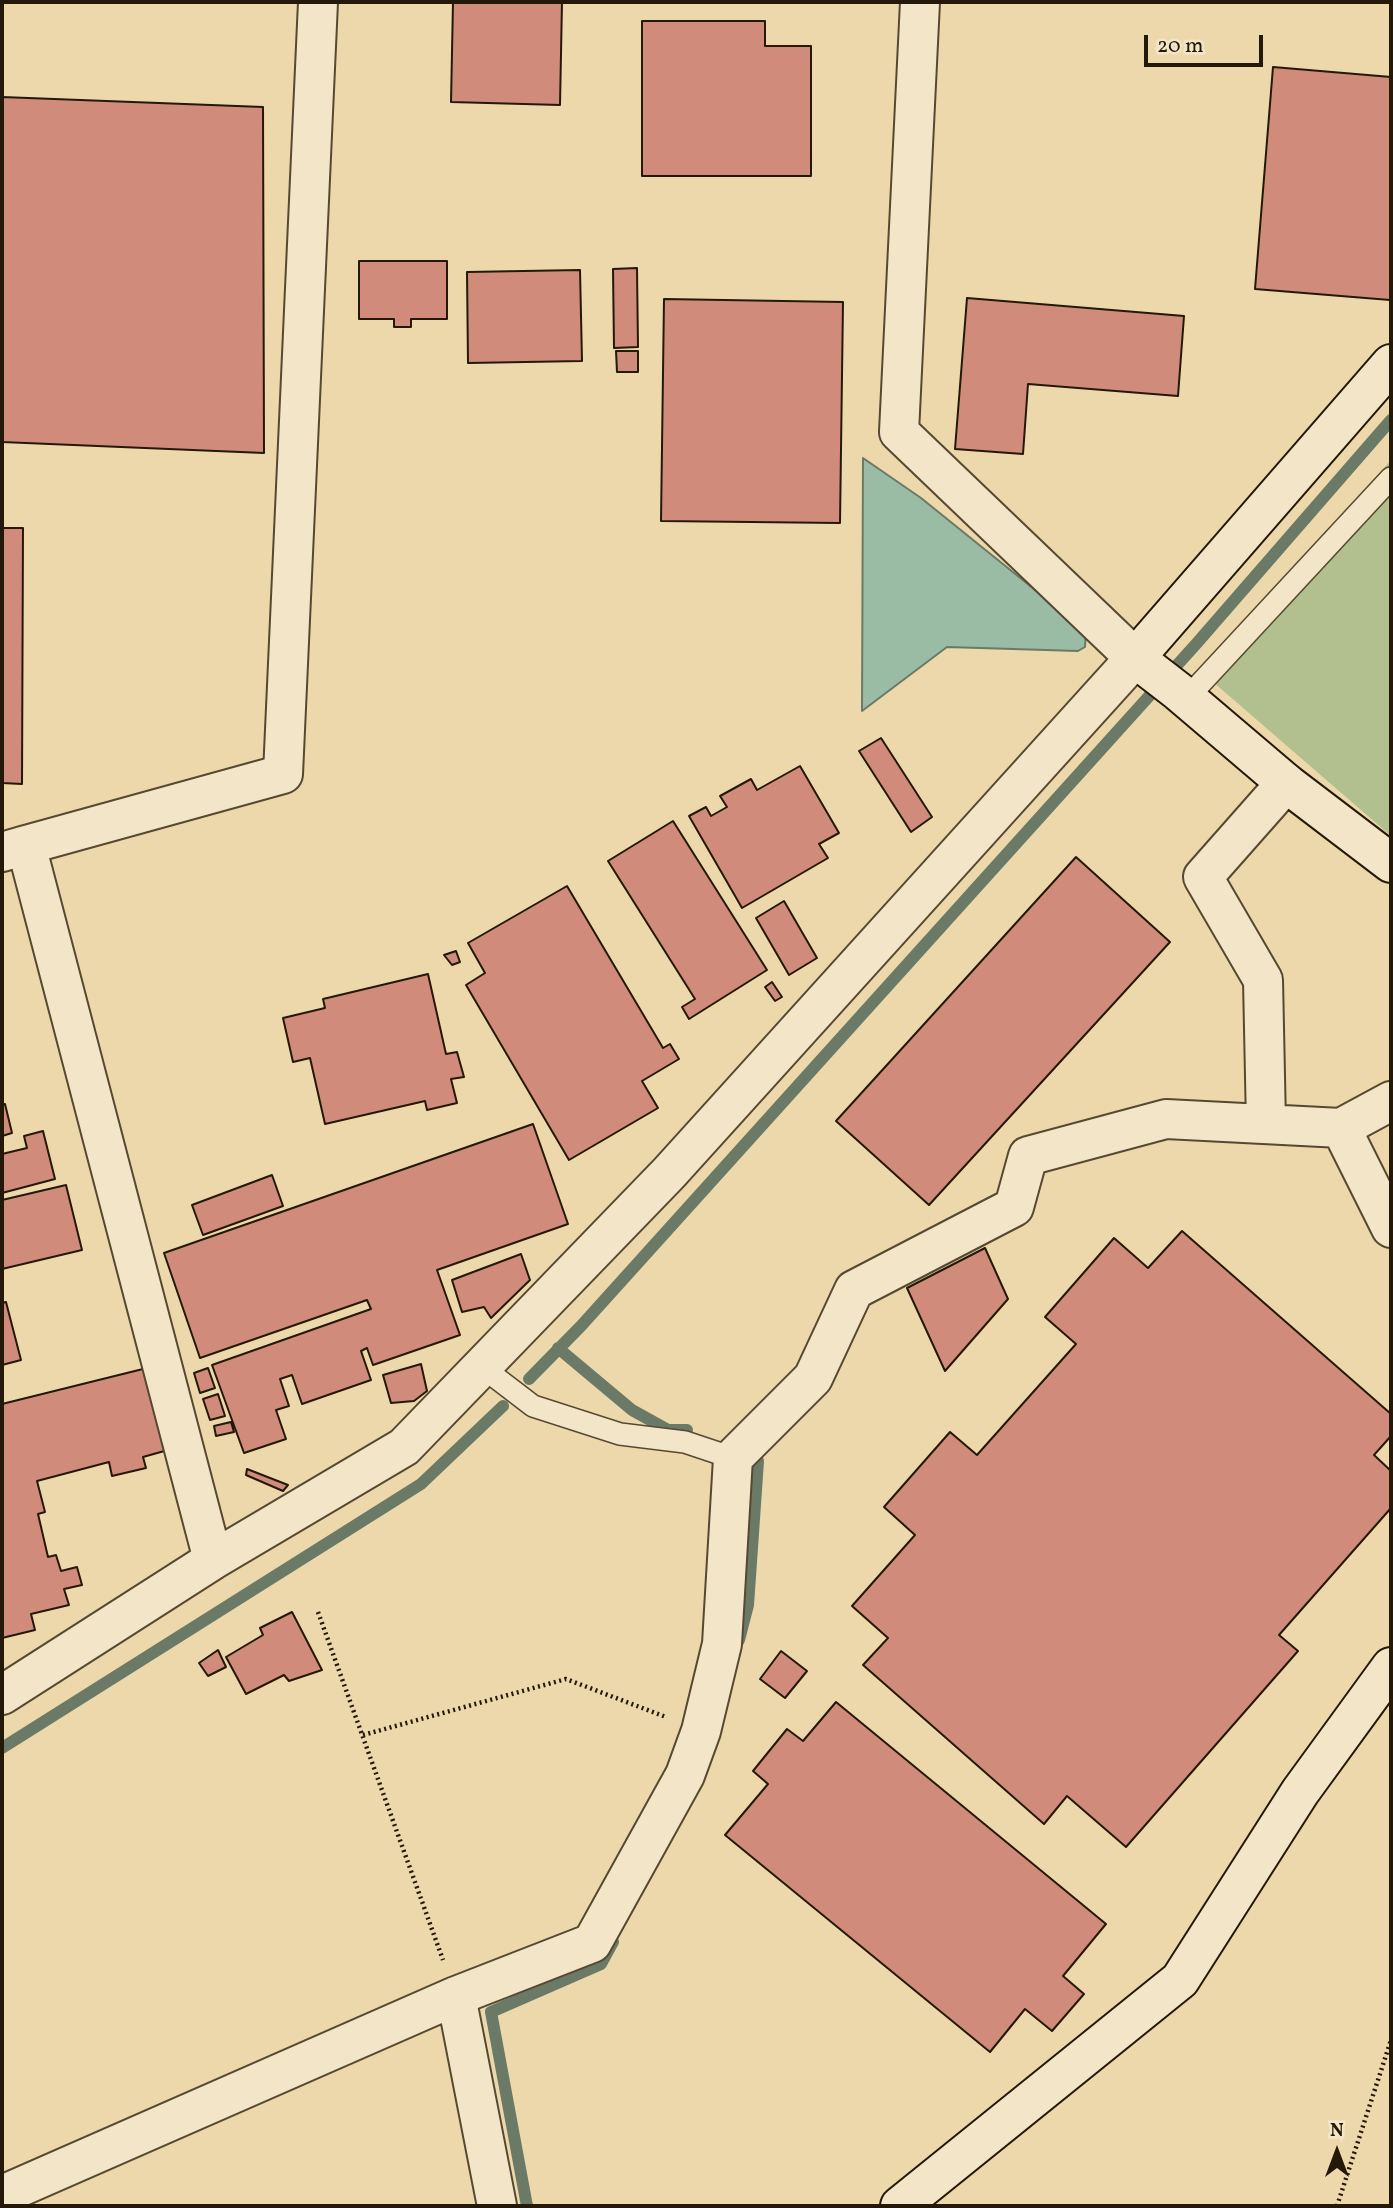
<!DOCTYPE html>
<html>
<head>
<meta charset="utf-8">
<style>
	body { margin:0 }
	#map { position:relative; width:1393px; height:2208px; overflow:hidden; background:#ecd8ab; font-family:Vollkorn,serif }
	canvas { display:block }
	.frame { position:absolute; inset:0; border:4px solid #241908; pointer-events:none }
	.north { position:absolute; left:1302px; top:2117px; width:70px; height:70px; -webkit-text-stroke:5px #f3e6c8; paint-order:stroke; rotate:0deg; font-size:19px; font-weight:700; line-height:28px; text-align:center; color:#241908 }
	.north::after { content:''; display:block; margin:auto; width:24px; height:32px; background:#241908; clip-path:polygon(50% 0,100% 100%,50% 72%,0 100%) }
	.scale { position:absolute; left:1144px; top:35px; width:119px; height:32px; box-sizing:border-box; border:4px solid #241908; border-top:0; padding-left:9px; font-size:21px; line-height:24px; white-space:nowrap; color:#241908; -webkit-text-stroke:5px #f3e6c8; paint-order:stroke }
</style>
</head>
<body>
<div id="map">
<canvas width="1393" height="2208"></canvas>
<div class="frame"></div>
<div class="north">N</div>
<div class="scale">20 m</div>
</div>
<script>
const ctx = document.querySelector('canvas').getContext('2d');
ctx.lineJoin = 'round';
function paint(path, color) { ctx.fillStyle = color; ctx.fill(path, 'evenodd'); }
function strokePath(path, color, width, dash) { ctx.strokeStyle = color; ctx.lineWidth = width; ctx.lineCap = dash ? 'butt' : 'round'; ctx.setLineDash(dash || []); ctx.stroke(path); }
const green = new Path2D(`
	M1391,460V836L1205,675Z`);
const water = new Path2D(`
	M863,458L921,498L1086,631L1085,647L1078,651L947,647L862,711Z`);
const stream = new Path2D(`
	M558,1348L632,1410L668,1430H687
	M529,1379L581,1326L1197,643L1391,420
	M739,1640L748,1605L758,1461
	M2,1748L421,1484L503,1406
	M527,2206L491,2012L601,1964L613,1942`);
const building = new Path2D(`
	M453,2H562L560,105L451,102Z
	M642,21H765V46H811V176H642Z
	M1273,67L1391,77L1390,300L1255,289Z
	M2,97L263,107L264,453L2,442Z
	M359,261H447V319H411V327H394V319H359Z
	M637,268L638,347L614,348L613,269Z
	M580,270L582,361L468,363L467,272Z
	M967,298L1184,316L1178,396L1028,384L1023,454L955,449Z
	M664,299L843,302L840,523L661,521Z
	M616,351H638V372H617Z
	M2,528H23L22,784L2,783Z
	M881,738L932,817L911,832L859,751Z
	M800,766L839,833L819,844L828,858L742,908L689,816L706,807L711,816L727,807L720,796L751,779L757,790Z
	M673,821L767,970L689,1019L682,1007L695,999L608,861Z
	M1076,857L1170,942L929,1205L836,1121Z
	M567,886L663,1048L670,1044L679,1059L642,1081L658,1108L569,1160L466,985L485,973L468,943Z
	M784,901L817,958L789,975L756,918Z
	M456,951L460,962L452,965L444,955Z
	M428,974L446,1054L457,1052L464,1077L451,1079L457,1103L427,1110L425,1101L325,1124L310,1058L293,1062L283,1018L325,1008L323,999Z
	M772,982L782,997L775,1001L765,987Z
	M5,1104L12,1133L2,1136V1105Z
	M533,1124L568,1224L437,1270L460,1335L373,1365L367,1348L361,1351L371,1380L302,1404L292,1375L280,1379L289,1406L276,1410L286,1439L244,1453L212,1365L371,1309L367,1300L200,1358L164,1253Z
	M43,1131L55,1179L2,1193V1154L27,1148L24,1136Z
	M272,1175L283,1206L203,1235L192,1205Z
	M66,1185L82,1250L2,1269V1200Z
	M1182,1231L1391,1414V1436L1374,1455L1391,1471V1508L1279,1635L1298,1651L1126,1847L1067,1796L1044,1824L863,1665L888,1638L852,1606L915,1535L884,1507L950,1432L977,1455L1076,1344L1045,1317L1114,1238L1148,1268Z
	M985,1248L1008,1299L945,1371L907,1288Z
	M521,1254L530,1280L491,1318L484,1307L462,1312L452,1280Z
	M6,1302L21,1360L2,1365V1303Z
	M421,1364L427,1391L414,1401L391,1403L383,1375Z
	M155,1366L175,1448L143,1457L146,1468L112,1476L109,1462L37,1481L45,1512L38,1514L48,1557L56,1555L61,1571L77,1567L82,1585L64,1589L69,1605L31,1614L35,1630L2,1638V1404Z
	M208,1368L215,1388L200,1393L194,1373Z
	M218,1394L225,1416L210,1420L203,1399Z
	M231,1422L234,1432L216,1436L214,1426Z
	M247,1469L288,1485L283,1491L246,1475Z
	M292,1612L322,1670L289,1681L284,1675L246,1694L226,1657L263,1635L260,1628Z
	M218,1650L226,1667L208,1676L199,1663Z
	M781,1651L807,1671L785,1698L760,1679Z
	M836,1702L1106,1924L1063,1976L1084,1994L1052,2031L1025,2009L990,2052L725,1835L768,1784L753,1771L787,1729L803,1741Z`);
const path = new Path2D(`
	M318,1612L443,1960
	M363,1735L566,1679L666,1717
	M1337,2206L1391,2040`);
const lane = new Path2D(`
	M1187,698L1391,478
	M482,1367L533,1406L620,1434L685,1442L733,1458`);
const street = new Path2D(`
	M26,845L283,774L318,2
	M2,852L26,845L213,1560
	M1266,1124L1263,980L1203,877L1286,783
	M1341,1128L1391,1228
	M2,1695L213,1560L404,1447L669,1173L1135,658L899,432L920,2
	M456,1996L497,2206
	M2,2195L456,1996L592,1943L685,1775L701,1731L722,1644L733,1458L813,1378L854,1290L1014,1207L1028,1156L1166,1119L1341,1128L1391,1101`);
const secondary = new Path2D(`
	M1391,364L1135,658L1179,692L1286,783L1391,863
	M900,2206L1180,1980L1300,1792L1391,1667`);
paint(green, '#b1c08e');
paint(water, '#9abba4');
strokePath(water, '#6b7a66', 2);
strokePath(stream, '#6b7a66', 12);
paint(building, '#d08b7a');
strokePath(building, '#241908', 2);
strokePath(lane, '#564931', 24);
strokePath(street, '#564931', 42);
strokePath(secondary, '#241908', 42);
strokePath(path, '#241908', 4.5, [2, 3.5]);
strokePath(lane, '#f3e6c8', 21);
strokePath(street, '#f3e6c8', 38);
strokePath(secondary, '#f3e6c8', 38);
</script>
</body>
</html>
